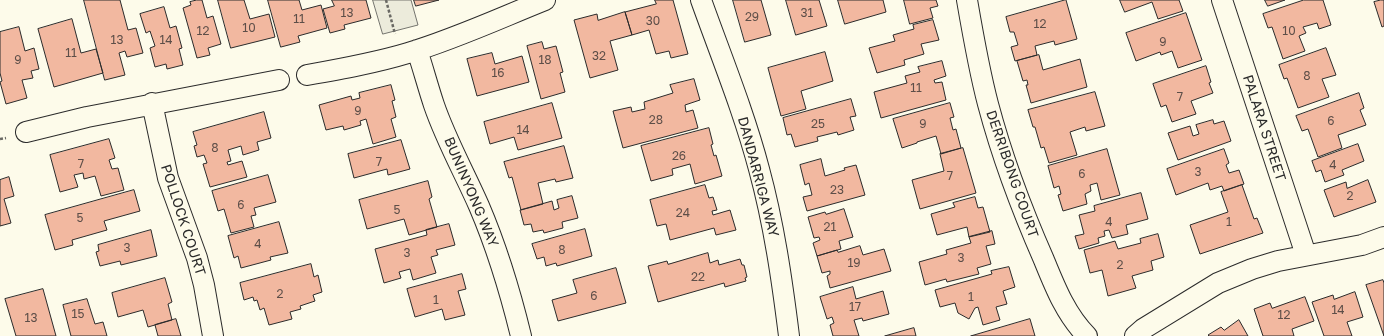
<!DOCTYPE html>
<html>
<head>
<meta charset="utf-8">
<style>
	body { margin:0 }
	canvas { display:block; background:#fdfbea }
</style>
</head>
<body>
<canvas width="1384" height="336"></canvas>
<script>
const ctx = document.querySelector('canvas').getContext('2d');
ctx.lineJoin = 'round';
function paint(path, color) { ctx.fillStyle = color; ctx.fill(path, 'evenodd'); }
function strokePath(path, color, width, dash) { ctx.strokeStyle = color; ctx.lineWidth = width; ctx.lineCap = dash ? 'butt' : 'round'; ctx.setLineDash(dash || []); ctx.stroke(path); }
function drawText(font, color, halo, rows, align = 'center') {
  ctx.font = font + ' "Golos Text",sans-serif'; ctx.lineWidth = 3; ctx.setLineDash([]); ctx.textBaseline = 'middle'; ctx.strokeStyle = halo; ctx.fillStyle = color; for (const [text, x, y, turn = 0] of rows) {
    ctx.save(); ctx.translate(x, y); ctx.rotate((+turn || 0) * Math.PI / 180); ctx.textAlign = isNaN(turn) ? turn : align; if (halo) ctx.strokeText(text, 0, 0); ctx.fillText(text, 0, 0); ctx.restore();
  }
}
const green = new Path2D(`
	M373,0H411L418,25L383,34Z`);
const building = new Path2D(`
	M84,0H120L128,30L136,28L143,53L127,57L125,51L119,53L125,75L105,80Z
	M197,0H202L207,18L213,16L221,44L208,48L210,55L197,58L183,8L191,5L190,2Z
	M218,0H244L250,19L269,14L275,37L231,48Z
	M268,0H299L302,10L321,5L327,28L298,36L300,42L281,47Z
	M332,0H366L371,18L344,25L345,29L330,33L323,9L334,6Z
	M414,0H439L416,6Z
	M655,0H673L688,54L671,58L669,51L656,54L649,30L632,35L625,12L656,4Z
	M733,0H761L771,35L745,42Z
	M786,0H819L827,26L796,35Z
	M838,0H883L886,12L845,24Z
	M904,0H936L938,6L930,8L933,18L910,24Z
	M1066,0L1077,39L1055,45L1054,41L1035,46L1037,55L1015,61L1011,47L1018,45L1014,32H1010L1006,17Z
	M1120,0H1179L1183,11L1158,19L1152,2L1125,12Z
	M1265,0H1285L1268,6Z
	M1304,0H1323L1331,25L1319,29L1317,23L1303,27L1306,33L1299,36L1305,51L1283,59L1272,27L1268,28L1263,14Z
	M1381,0H1384V26L1382,27L1374,2Z
	M164,7L170,28L176,26L182,48L179,49L183,65L167,69L166,64L155,67L150,48L155,46L150,31L146,33L140,14Z
	M625,12L632,35L610,41L618,70L590,78L574,20L597,14L598,20Z
	M1186,13L1202,60L1178,68L1172,51L1161,55L1160,52L1136,61L1126,33Z
	M72,19L81,53L96,49L103,73L54,87L38,29Z
	M933,20L939,40L921,44L924,54L904,60L905,65L877,73L869,48L895,41L893,35L914,29L913,25Z
	M19,27L25,51L34,48L39,69L31,71L33,78L22,80L27,98L6,104L0,82L2,81L0,73V32Z
	M542,42L544,49L556,46L563,72L560,73L565,92L541,99L527,46Z
	M1326,48L1336,75L1322,79L1329,97L1298,108L1287,78L1284,79L1279,65Z
	M825,52L833,81L801,91L806,109L781,116L768,68Z
	M492,53L495,64L522,56L529,82L477,96L467,59Z
	M1039,55L1043,70L1080,59L1087,87L1031,103L1026,85H1028L1027,80L1023,81L1017,61Z
	M942,61L946,76L934,80L935,83L942,82L946,100L881,118L874,92L907,83L905,76L920,72L918,67Z
	M1206,66L1211,82L1209,83L1213,93L1191,101L1196,114L1172,122L1166,105L1161,107L1153,84Z
	M694,79L700,100L685,105L686,112L693,110L698,128L623,148L613,111L631,107L632,112L645,109L644,102L673,93L670,85Z
	M391,85L395,100L392,101L396,117L391,119L396,137L373,144L366,119L360,121L361,125L344,130L343,126L326,130L319,105L351,96L352,100L360,98L359,93Z
	M1095,92L1105,126L1086,131L1085,127L1070,132L1077,155L1049,163L1044,147L1041,148L1035,127H1033L1028,110Z
	M1359,93L1364,108L1360,110L1366,125L1338,135L1342,148L1318,157L1308,129L1302,131L1296,116Z
	M851,99L856,116L850,117L854,130L838,135L837,132L817,137L818,141L795,147L791,134L787,135L783,118Z
	M552,103L562,138L518,150L514,137L490,144L484,122Z
	M950,103L954,117L950,118L953,130L956,129L961,148L941,154L936,136L917,142V143L902,148L893,119Z
	M264,112L271,138L257,142L259,150L243,155L241,146L228,150L231,161L227,162L228,165L242,161L247,177L210,187L203,164L207,163L204,155L197,157L194,146L197,145L193,132Z
	M1213,120L1214,124L1224,121L1231,141L1178,160L1168,133L1190,126L1193,136L1199,134L1196,125Z
	M709,128L713,144L711,145L714,156L716,155L722,176L695,184L690,164L672,169L673,175L651,181L641,146Z
	M109,139L115,158L109,160L112,169L118,168L124,190L101,196L95,176L84,179L83,173L74,175L78,187L60,192L50,155Z
	M401,140L410,169L388,175L387,169L354,178L348,154Z
	M1358,144L1364,161L1342,170L1344,175L1325,182L1321,170L1316,172L1312,161Z
	M564,146L573,178L556,182L555,179L538,183L543,204L521,210L512,177L509,178L504,162Z
	M963,148L976,193L920,209L912,180L944,171L940,154Z
	M1107,149L1120,195L1101,200L1097,183L1090,185L1091,191L1085,194L1087,204L1063,211L1058,195L1061,194L1059,186L1054,188L1048,166Z
	M1224,149L1229,163L1226,165L1229,173L1239,170L1244,184L1224,191L1222,186L1210,190L1208,183L1176,195L1167,169Z
	M821,159L825,176L845,170L844,168L856,165L865,195L807,211L803,197L812,195L809,183L805,185L800,165Z
	M268,175L276,202L254,208L256,215L251,216L254,227L231,233L224,209L218,211L212,191Z
	M9,177L14,196L4,199L11,223L0,226V180Z
	M1368,180L1376,202L1334,217L1324,190L1346,182L1347,188Z
	M428,181L432,197L429,199L437,227L409,235L404,219L367,229L359,200Z
	M705,185L709,198L713,197L717,210L712,211L713,215L730,210L736,230L716,235L714,228L670,240L666,224L657,226L650,200Z
	M1242,185L1254,219L1257,218L1263,233L1200,254L1190,225L1228,212L1221,192Z
	M134,190L140,211L104,221L107,230L72,240L73,245L55,250L45,215Z
	M1141,193L1148,219L1126,225L1128,234L1112,238L1109,230L1104,231L1105,236L1098,238L1099,243L1079,249L1075,236L1084,234L1079,215L1095,211L1094,206Z
	M572,196L578,218L562,222L563,228L544,233L543,230L533,232L531,224L524,225L520,210L552,201L554,210L559,208L557,200Z
	M975,197L978,208L983,207L990,232L969,237L967,227L937,235L931,214L955,207L953,203Z
	M844,209L853,237L839,241L841,249L817,256L813,243L820,240L819,237L814,238L808,217L825,212L826,214Z
	M279,222L288,253L270,257L271,260L241,268L238,256L234,258L228,236Z
	M449,224L455,245L436,250L438,255L431,257L436,273L413,280L410,269L399,272L401,278L384,283L375,249L427,235L426,230Z
	M585,229L592,256L557,266L556,263L546,266L544,257L537,259L532,244Z
	M151,230L157,256L121,265L120,261L100,266L96,252L99,251L98,245Z
	M992,231L995,244L986,246L991,264L977,268L979,274L947,282L946,279L925,285L919,262L947,254L946,250L971,243L969,237Z
	M1158,234L1164,257L1151,261L1153,270L1132,276L1136,288L1108,296L1102,270L1090,273L1084,250L1115,241L1118,249L1141,243L1140,239Z
	M860,246L863,255L884,249L891,271L830,288L827,276L830,274V271L822,273L817,256L837,250L838,252Z
	M708,253L710,263L718,260L719,265L740,259L742,265H744L747,277L745,278L746,281L725,287L724,283L658,302L648,266L667,261L668,264Z
	M311,264L314,277L318,275L322,292L313,295L315,301L300,306L301,309L290,312L292,319L269,325L264,308L260,310L257,300L254,301L253,297L244,300L240,283Z
	M1009,267L1015,287L1003,291L1007,304L996,307L1000,320L983,325L978,307L975,308L969,319L958,313L955,303L940,307L935,290L992,274L991,271Z
	M616,268L626,303L558,321L552,300L577,293L573,280Z
	M462,274L466,289L458,291L465,315L445,320L442,309L415,317L407,289Z
	M165,278L172,302L168,304L172,320L148,327L143,310L118,317L112,293Z
	M1383,280L1384,283V336L1366,285Z
	M853,287L856,299L883,291L889,314L863,321L862,318L854,320L859,336H833L830,325L834,323L832,317L827,319L820,297Z
	M43,289L56,336H16L5,299Z
	M1355,292L1363,317L1347,322L1352,336H1324L1312,302L1333,295L1334,299Z
	M1305,297L1314,321L1292,329L1294,336H1263L1254,309L1270,303L1272,308Z
	M87,299L95,324L103,322L107,336H71L63,305Z
	M176,319L181,336H158L155,325Z
	M1030,319L1035,336H971Z
	M1239,320L1248,336H1209L1208,335L1221,327L1224,330Z
	M914,328L916,336H885Z`);
const path = new Path2D(`
	M386,0L395,34
	M0,139L6,138`);
const street = new Path2D(`
	M701,0C721,56 744,112 759,169C774,224 782,280 789,336
	M967,0C973,35 979,70 988,104C1002,157 1022,210 1044,260C1055,287 1066,315 1087,336
	M1222,0L1306,255
	M417,50C423,68 428,87 434,105C446,140 464,172 479,206C497,248 510,291 521,336
	M307,75C341,69 375,63 408,53C455,39 500,18 545,0
	M152,103L168,178L197,258L204,285L213,336
	M26,132L87,117L279,80
	M1135,336L1143,329L1218,283L1252,269L1278,261L1362,245L1384,237`);
const numberNames = [
	["13",347,13],
	["31",807,13],
	["29",752,17],
	["11",299,19],
	["30",653,21],
	["12",1040,24],
	["10",249,28],
	["12",203,31],
	["10",1289,31],
	["13",117,40],
	["14",166,40],
	["9",1163,42],
	["11",71,53],
	["32",599,56],
	["9",18,60],
	["18",545,60],
	["16",498,73],
	["8",1307,76],
	["11",916,88],
	["7",1180,97],
	["9",358,111],
	["28",656,120],
	["6",1331,121],
	["25",818,124],
	["9",923,124],
	["14",523,130],
	["8",215,148],
	["26",679,156],
	["7",379,162],
	["7",81,164],
	["4",1333,165],
	["3",1198,172],
	["6",1082,174],
	["7",950,176],
	["23",837,190],
	["2",1350,196],
	["6",241,205],
	["5",397,210],
	["24",683,213],
	["5",80,218],
	["4",1109,222],
	["1",1229,222],
	["21",830,227],
	["4",258,244],
	["3",127,248],
	["8",562,250],
	["3",407,253],
	["3",961,258],
	["19",854,263],
	["2",1120,265],
	["22",698,277],
	["2",280,294],
	["6",594,296],
	["1",971,297],
	["1",436,300],
	["17",855,307],
	["14",1338,310],
	["15",78,314],
	["12",1284,315],
	["13",31,318]
];
const streetNames = [
	["PALARA STREET",1264,128,72],
	["DERRIBONG COURT",1012,174,71],
	["DANDARRIGA WAY",758,177,75],
	["BUNINYONG WAY",471,192,67],
	["POLLOCK COURT",183,220,72]
];
paint(green, '#ecebdb');
strokePath(green, '#74746e', 1);
paint(building, '#f2b8a0');
strokePath(building, '#2b2b2b', 1);
strokePath(street, '#2b2b2b', 22);
strokePath(path, '#6a6964', 2.5, [3, 2]);
strokePath(street, '#fdfbea', 20);
drawText('12px', '#5d4e48', null, numberNames);
drawText('14px', '#2b2b2b', '#fdfbea', streetNames);
</script>
</body>
</html>
